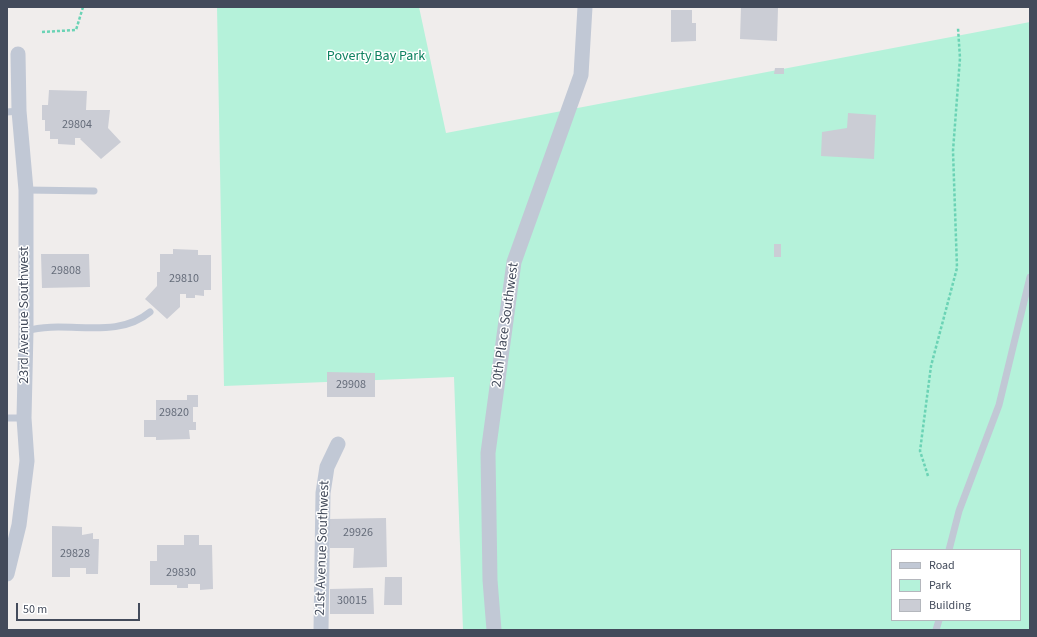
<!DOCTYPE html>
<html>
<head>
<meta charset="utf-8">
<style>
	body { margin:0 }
	#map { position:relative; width:1037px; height:637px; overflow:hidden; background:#f0edec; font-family:"Source Sans 3",sans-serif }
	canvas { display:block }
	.frame { position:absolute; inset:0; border:8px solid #434b5b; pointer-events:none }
	.legend { position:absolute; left:891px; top:549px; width:130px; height:72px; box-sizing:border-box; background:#fff; border:1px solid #b4b7bd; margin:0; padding:5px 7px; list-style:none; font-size:12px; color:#434b5b }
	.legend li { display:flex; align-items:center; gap:8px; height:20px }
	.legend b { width:20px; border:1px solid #b4b7bd }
	.scale { position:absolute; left:16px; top:603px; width:124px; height:18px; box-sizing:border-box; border:2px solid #434b5b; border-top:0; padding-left:5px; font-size:12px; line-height:14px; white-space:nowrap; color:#434b5b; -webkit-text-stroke:3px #fff; paint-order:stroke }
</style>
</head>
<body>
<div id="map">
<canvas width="1037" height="637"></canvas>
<div class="frame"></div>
<ul class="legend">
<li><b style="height:5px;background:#c1c8d5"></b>Road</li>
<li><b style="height:11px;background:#b5f2da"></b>Park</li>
<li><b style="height:11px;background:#cbcdd5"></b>Building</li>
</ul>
<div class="scale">50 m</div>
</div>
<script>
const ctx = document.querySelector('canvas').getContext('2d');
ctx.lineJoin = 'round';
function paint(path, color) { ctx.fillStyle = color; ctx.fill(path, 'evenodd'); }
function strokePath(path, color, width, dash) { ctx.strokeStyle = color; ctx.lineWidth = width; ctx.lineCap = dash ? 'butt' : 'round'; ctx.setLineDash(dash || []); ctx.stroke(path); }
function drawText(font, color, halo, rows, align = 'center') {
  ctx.font = font + ' "Source Sans 3",sans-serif'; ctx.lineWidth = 3; ctx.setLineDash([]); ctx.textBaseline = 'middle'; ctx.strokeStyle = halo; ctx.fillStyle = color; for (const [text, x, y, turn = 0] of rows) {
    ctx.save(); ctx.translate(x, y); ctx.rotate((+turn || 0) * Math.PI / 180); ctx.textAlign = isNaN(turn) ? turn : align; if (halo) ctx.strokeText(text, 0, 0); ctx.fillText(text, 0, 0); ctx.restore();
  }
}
const green = new Path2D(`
	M217,7H419L446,133L1030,22V630H463L454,377L224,386ZM892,550H1020V620H892Z`);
const building = new Path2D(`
	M741,7L778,8L777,41L740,39Z
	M671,10H692V23H696V41L671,42Z
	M775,68H784V74H774Z
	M49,90L87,91L86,110H110L108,128L121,142L101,159L80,139L81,138H75V145L58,144V139H50V131H45V120H42V105H48Z
	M848,113L876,115L874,159L821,156L822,132L847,128Z
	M774,244H781V257H774Z
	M173,249L198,250V255H211V290H204V296L195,295V298H186V294H180V307L167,319L145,299L157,286V272H160V254H173Z
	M41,254H89L90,287L42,288Z
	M327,372L375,373V397H327Z
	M187,395H198V407H193V422H196V430H189L190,439L156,440V437H144V420H156V400H187Z
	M386,518L387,567L353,568L354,548H330V519Z
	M52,526L82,527V535L93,533V539H99L98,574H86V568H70V577H52Z
	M184,535H199V545H212L213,589L200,590V584H188V588H177V585H150V561H157V545H184Z
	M385,577H402V605H384Z
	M373,588L374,614H330V589Z`);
const path = new Path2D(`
	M42,32L76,30L83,7
	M928,476L920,451L931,366L957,268L953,151L960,58L958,28`);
const lane = new Path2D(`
	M7,112L19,111
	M26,190L94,191
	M26,331C66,319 115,341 150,312
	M7,418H24
	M949,550L959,511L999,405L1030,277
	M936,630L939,620`);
const street = new Path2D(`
	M7,574L19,525L27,461L24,418L26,331V190L19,111L18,54
	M321,630L323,493L327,467L338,444
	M494,630L490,580L488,453L514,262L581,75L585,7`);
const numberNames = [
	["29804",77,125],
	["29808",66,271],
	["29810",184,279],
	["29908",351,385],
	["29820",174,413],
	["29926",358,533],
	["29828",75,554],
	["29830",181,573],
	["30015",352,601]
];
const parkNames = [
	["Poverty Bay Park",376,57]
];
const streetNames = [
	["23rd Avenue Southwest",25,315,-90],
	["20th Place Southwest",506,325,-82],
	["21st Avenue Southwest",323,548,-88]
];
paint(green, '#b5f2da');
paint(building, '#cbcdd5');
strokePath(path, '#6bd3b5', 2.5, [3, 2]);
strokePath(lane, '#c1c8d5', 7);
strokePath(street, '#c1c8d5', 15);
drawText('12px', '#656c7a', null, numberNames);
drawText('14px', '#0e8260', '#fff', parkNames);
drawText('14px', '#434b5b', '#fff', streetNames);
</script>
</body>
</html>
